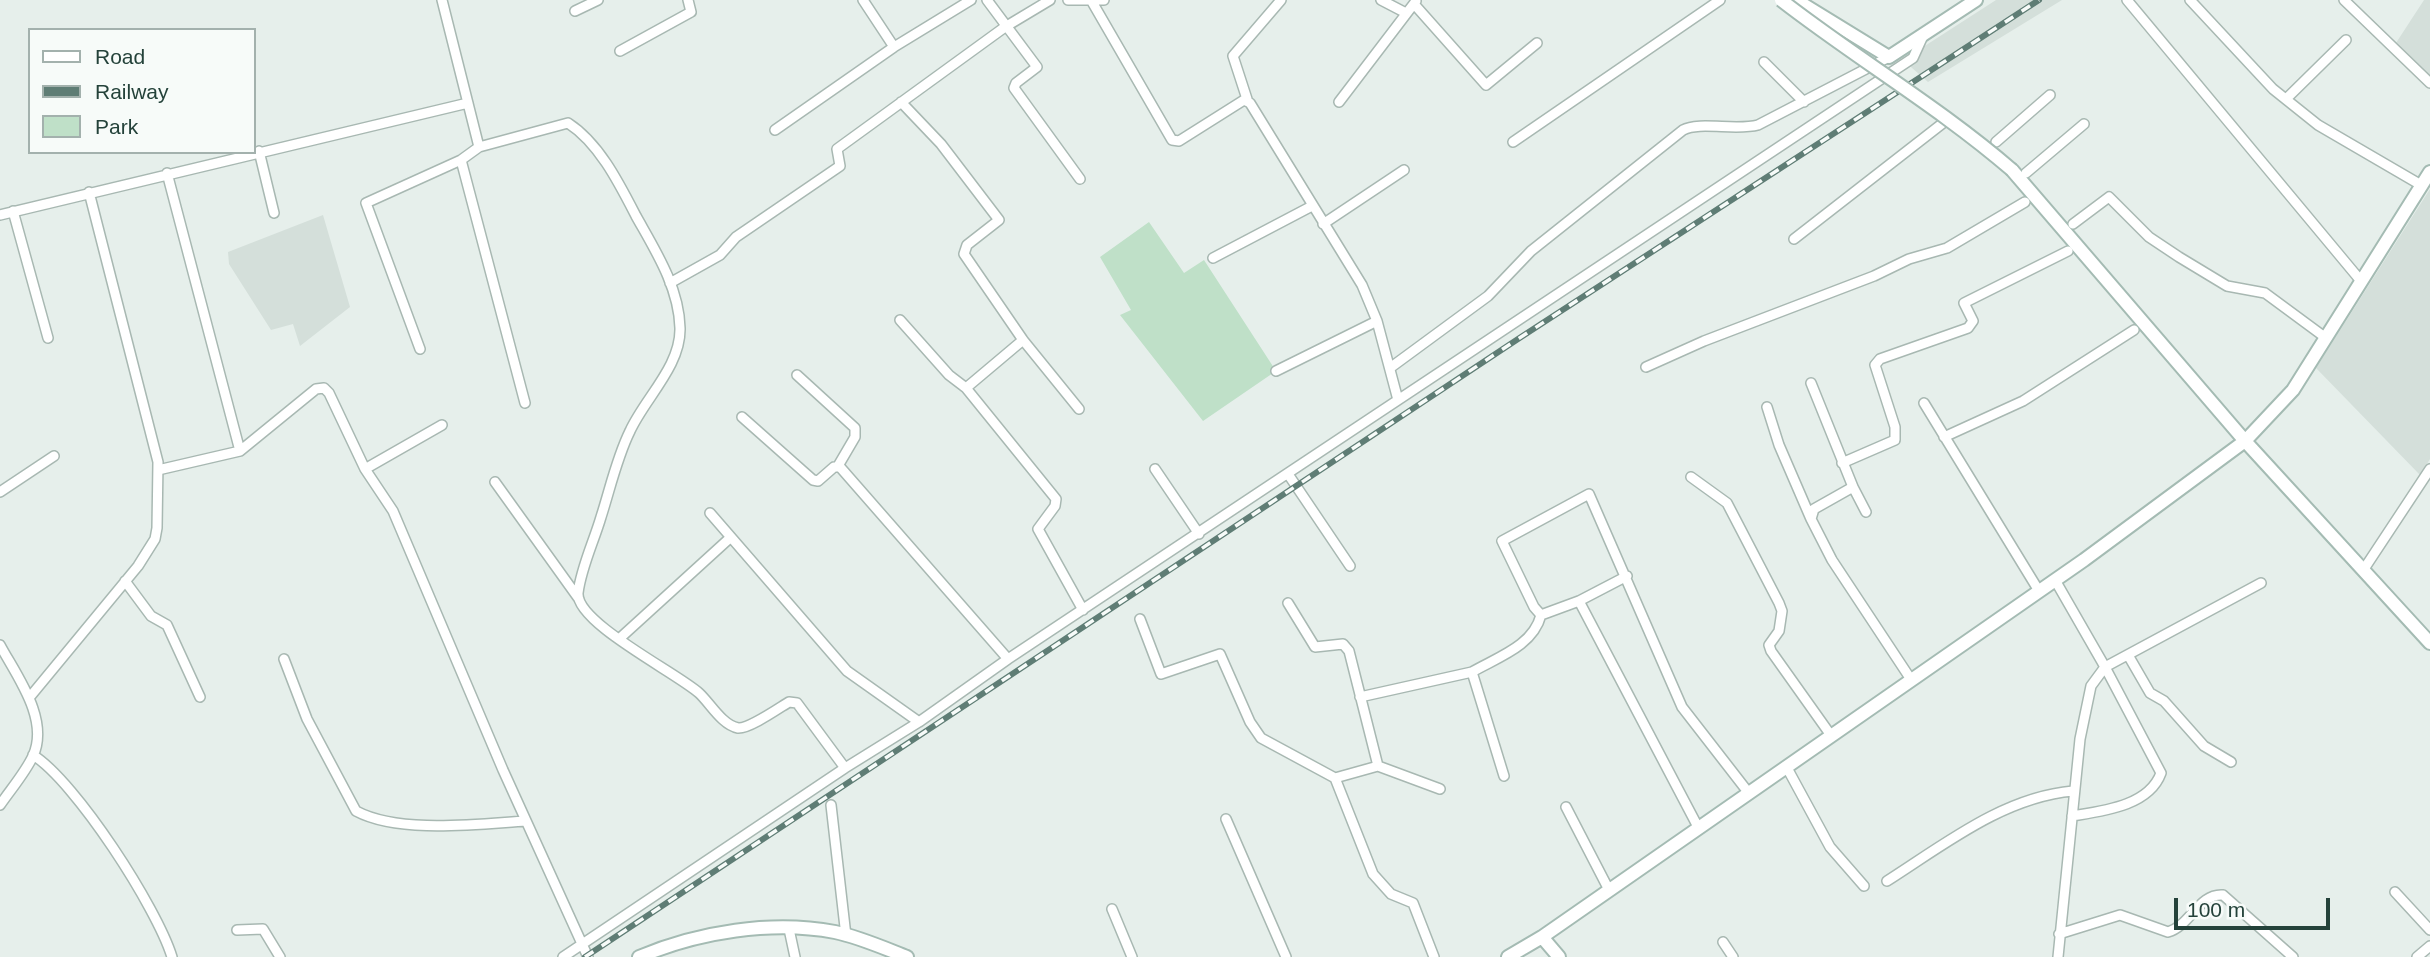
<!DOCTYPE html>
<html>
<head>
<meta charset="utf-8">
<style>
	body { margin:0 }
	#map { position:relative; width:2430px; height:957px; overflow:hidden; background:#e6efeb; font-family:Arial,sans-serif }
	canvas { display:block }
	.legend { position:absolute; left:28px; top:28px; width:228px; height:126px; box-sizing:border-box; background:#f7fbf9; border:2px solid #a3b1ad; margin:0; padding:9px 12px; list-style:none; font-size:21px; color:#24423a }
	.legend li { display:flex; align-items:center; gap:14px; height:35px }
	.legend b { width:35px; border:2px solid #a3b1ad }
	.scale { position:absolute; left:2174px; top:898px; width:156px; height:32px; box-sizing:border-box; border:4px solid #24423a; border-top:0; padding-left:9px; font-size:21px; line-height:24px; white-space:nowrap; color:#24423a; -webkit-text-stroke:5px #f7fbf9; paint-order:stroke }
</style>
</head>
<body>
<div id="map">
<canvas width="2430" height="957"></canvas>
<ul class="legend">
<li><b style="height:9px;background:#fff"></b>Road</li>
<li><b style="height:9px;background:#5f7d75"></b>Railway</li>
<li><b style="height:19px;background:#bfe0c8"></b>Park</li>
</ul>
<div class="scale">100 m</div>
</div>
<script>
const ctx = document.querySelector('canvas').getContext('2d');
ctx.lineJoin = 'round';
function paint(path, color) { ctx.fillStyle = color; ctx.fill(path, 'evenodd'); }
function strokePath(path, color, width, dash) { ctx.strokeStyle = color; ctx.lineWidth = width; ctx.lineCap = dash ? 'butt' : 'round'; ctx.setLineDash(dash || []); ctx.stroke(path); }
const built = new Path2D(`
	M1996,0H2062L1928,82L1903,60Z
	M2424,0H2430V81L2394,46Z
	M2430,189V459L2420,475L2316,368Z
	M323,215L350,307L300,346L293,324L271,330L229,264L228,252Z`);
const green = new Path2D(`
	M1149,222L1184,273L1204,260L1276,371L1203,421L1120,315L1131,310L1100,257Z`);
const street = new Path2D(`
	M442,0L479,147L568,123C599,143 619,183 636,216C655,250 679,287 680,328C681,366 645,398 630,431C617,457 610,489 601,517C594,541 581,568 578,593C576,623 677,673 699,693C710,703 722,725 738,728C749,729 779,708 789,702L797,703L845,768L919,722L1008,659L1913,58L1923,36
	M863,0L894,47
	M987,0L1037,67L1016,83L1014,88L1080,179
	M1068,0H1104
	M1091,0L1172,140L1179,141L1244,100L1250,103L1362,285L1377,321L1398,400
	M1381,0L1406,13
	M2127,0L2361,281
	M2190,0L2273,89L2318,125L2421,185
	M2344,0L2430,83
	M1414,4L1486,85L1537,43
	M575,11L598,0
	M620,51L691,12L688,0
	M1764,62L1804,102
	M1247,99L1233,56L1281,0
	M2286,99L2346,40
	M901,102L941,144L999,220L967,245L964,254L1023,340L1079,409
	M1339,102L1416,1
	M775,130L894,47L971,0
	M1513,142L1720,0
	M1996,142L2050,95
	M259,151L274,213
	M461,160L525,403
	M167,173L240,451L316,389L324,388L329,393L365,469L393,511L503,770L588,957
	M2026,173L2084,124
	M13,211L48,338
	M0,215L468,103
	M1323,224L1404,170
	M2073,224L2109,197L2149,237L2179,257L2227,286L2265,293L2326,338
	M1794,239L1943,123
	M1213,258L1312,206
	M670,283L720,255L736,237L840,166L837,149L1005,27L1050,0
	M900,320L949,375L966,388L1056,499L1055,506L1038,529L1083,610
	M420,349L366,203L461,160L479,147
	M1646,367L1704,341L1874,276L1909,259L1947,248L2025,202
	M1390,368L1488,296L1531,251L1683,130C1699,121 1736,131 1758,125L1889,57
	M1276,371L1377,321
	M797,375L855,428V437L838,466
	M1811,383L1853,487L1814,509L1811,519L1832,560L1910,678
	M966,388L1023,340
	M1924,403L2039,591
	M1767,407L1779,445L1811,519
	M742,417L813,480L818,481L834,467H840L1008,659
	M1944,437L2023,401L2134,330
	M1842,463L1895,440V427L1875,365L1880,359L1968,328L1973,321L1964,303L2068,251
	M365,469L442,425
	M1155,469L1199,534
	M158,470L240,451
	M1288,474L1350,566
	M1691,477L1727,503L1779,603L1782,611L1779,631L1769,645L1771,651L1830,734
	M495,482L579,599
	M1853,487L1866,512
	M0,492L54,456
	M710,513L847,671L919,722
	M2364,569L2430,469
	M1627,576L1579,601L1541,615L1534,607L1502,541L1589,494L1682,707L1748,792
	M2055,580L2105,667L2261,583
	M125,581L151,616L167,625L200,697
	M1579,601L1698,827
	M1288,603L1315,647L1343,644L1349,651L1378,766L1335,778
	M1140,619L1161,674L1220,654L1250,722L1261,738L1335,778L1373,874L1391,894L1413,903L1434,957
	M619,639L731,537
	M0,645C16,675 50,719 33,756C25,773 11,789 0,805
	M2128,655L2150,693L2164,701L2204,746L2231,762
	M284,659L307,719L356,811C399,834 478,824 526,821
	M1360,697L1472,672
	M29,698L138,566L155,539L157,528L158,462L89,192
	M33,755C76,782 157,908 172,957
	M1378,766L1440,789
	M1786,766L1830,847L1864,886
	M1504,776L1472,672C1498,657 1533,646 1541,615
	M831,805L846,936
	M1566,807L1609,890
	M1226,819L1286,957
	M1887,881C1945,844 2004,797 2073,791
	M2395,892L2430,930
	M1112,909L1132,957
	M789,929L795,957
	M237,930L263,929L280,957
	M2059,934L2120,915L2168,932C2190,926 2199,893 2223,895L2293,957
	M1723,942L1733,957
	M563,957L845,768
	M2058,957L2080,739L2091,686L2105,667L2161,773C2149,806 2103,811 2072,816
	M2417,957L2430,946`);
const secondary = new Path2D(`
	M1796,0L1889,57L1976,0
	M2012,170L2245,441L2430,643
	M1542,937L1559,957
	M639,957C698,932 772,920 835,932C859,937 884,948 907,957
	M1508,957L1542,937L2084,560L2245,441L2293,390L2430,172`);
const rail = new Path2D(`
	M585,957L1518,339L2039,0`);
const secondaryBridge = new Path2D(`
	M1781,0C1857,59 1939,107 2012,170`);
paint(built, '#d4dfda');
paint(green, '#bfe0c8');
strokePath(street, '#a8b8b2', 12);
strokePath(secondary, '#a4bbb3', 16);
strokePath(street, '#fff', 9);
strokePath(secondary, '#fff', 12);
strokePath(rail, '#5f7d75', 6);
strokePath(rail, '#f7fbf9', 3.5, [10]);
strokePath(secondaryBridge, '#a4bbb3', 16, []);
strokePath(secondaryBridge, '#fff', 12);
</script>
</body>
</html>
